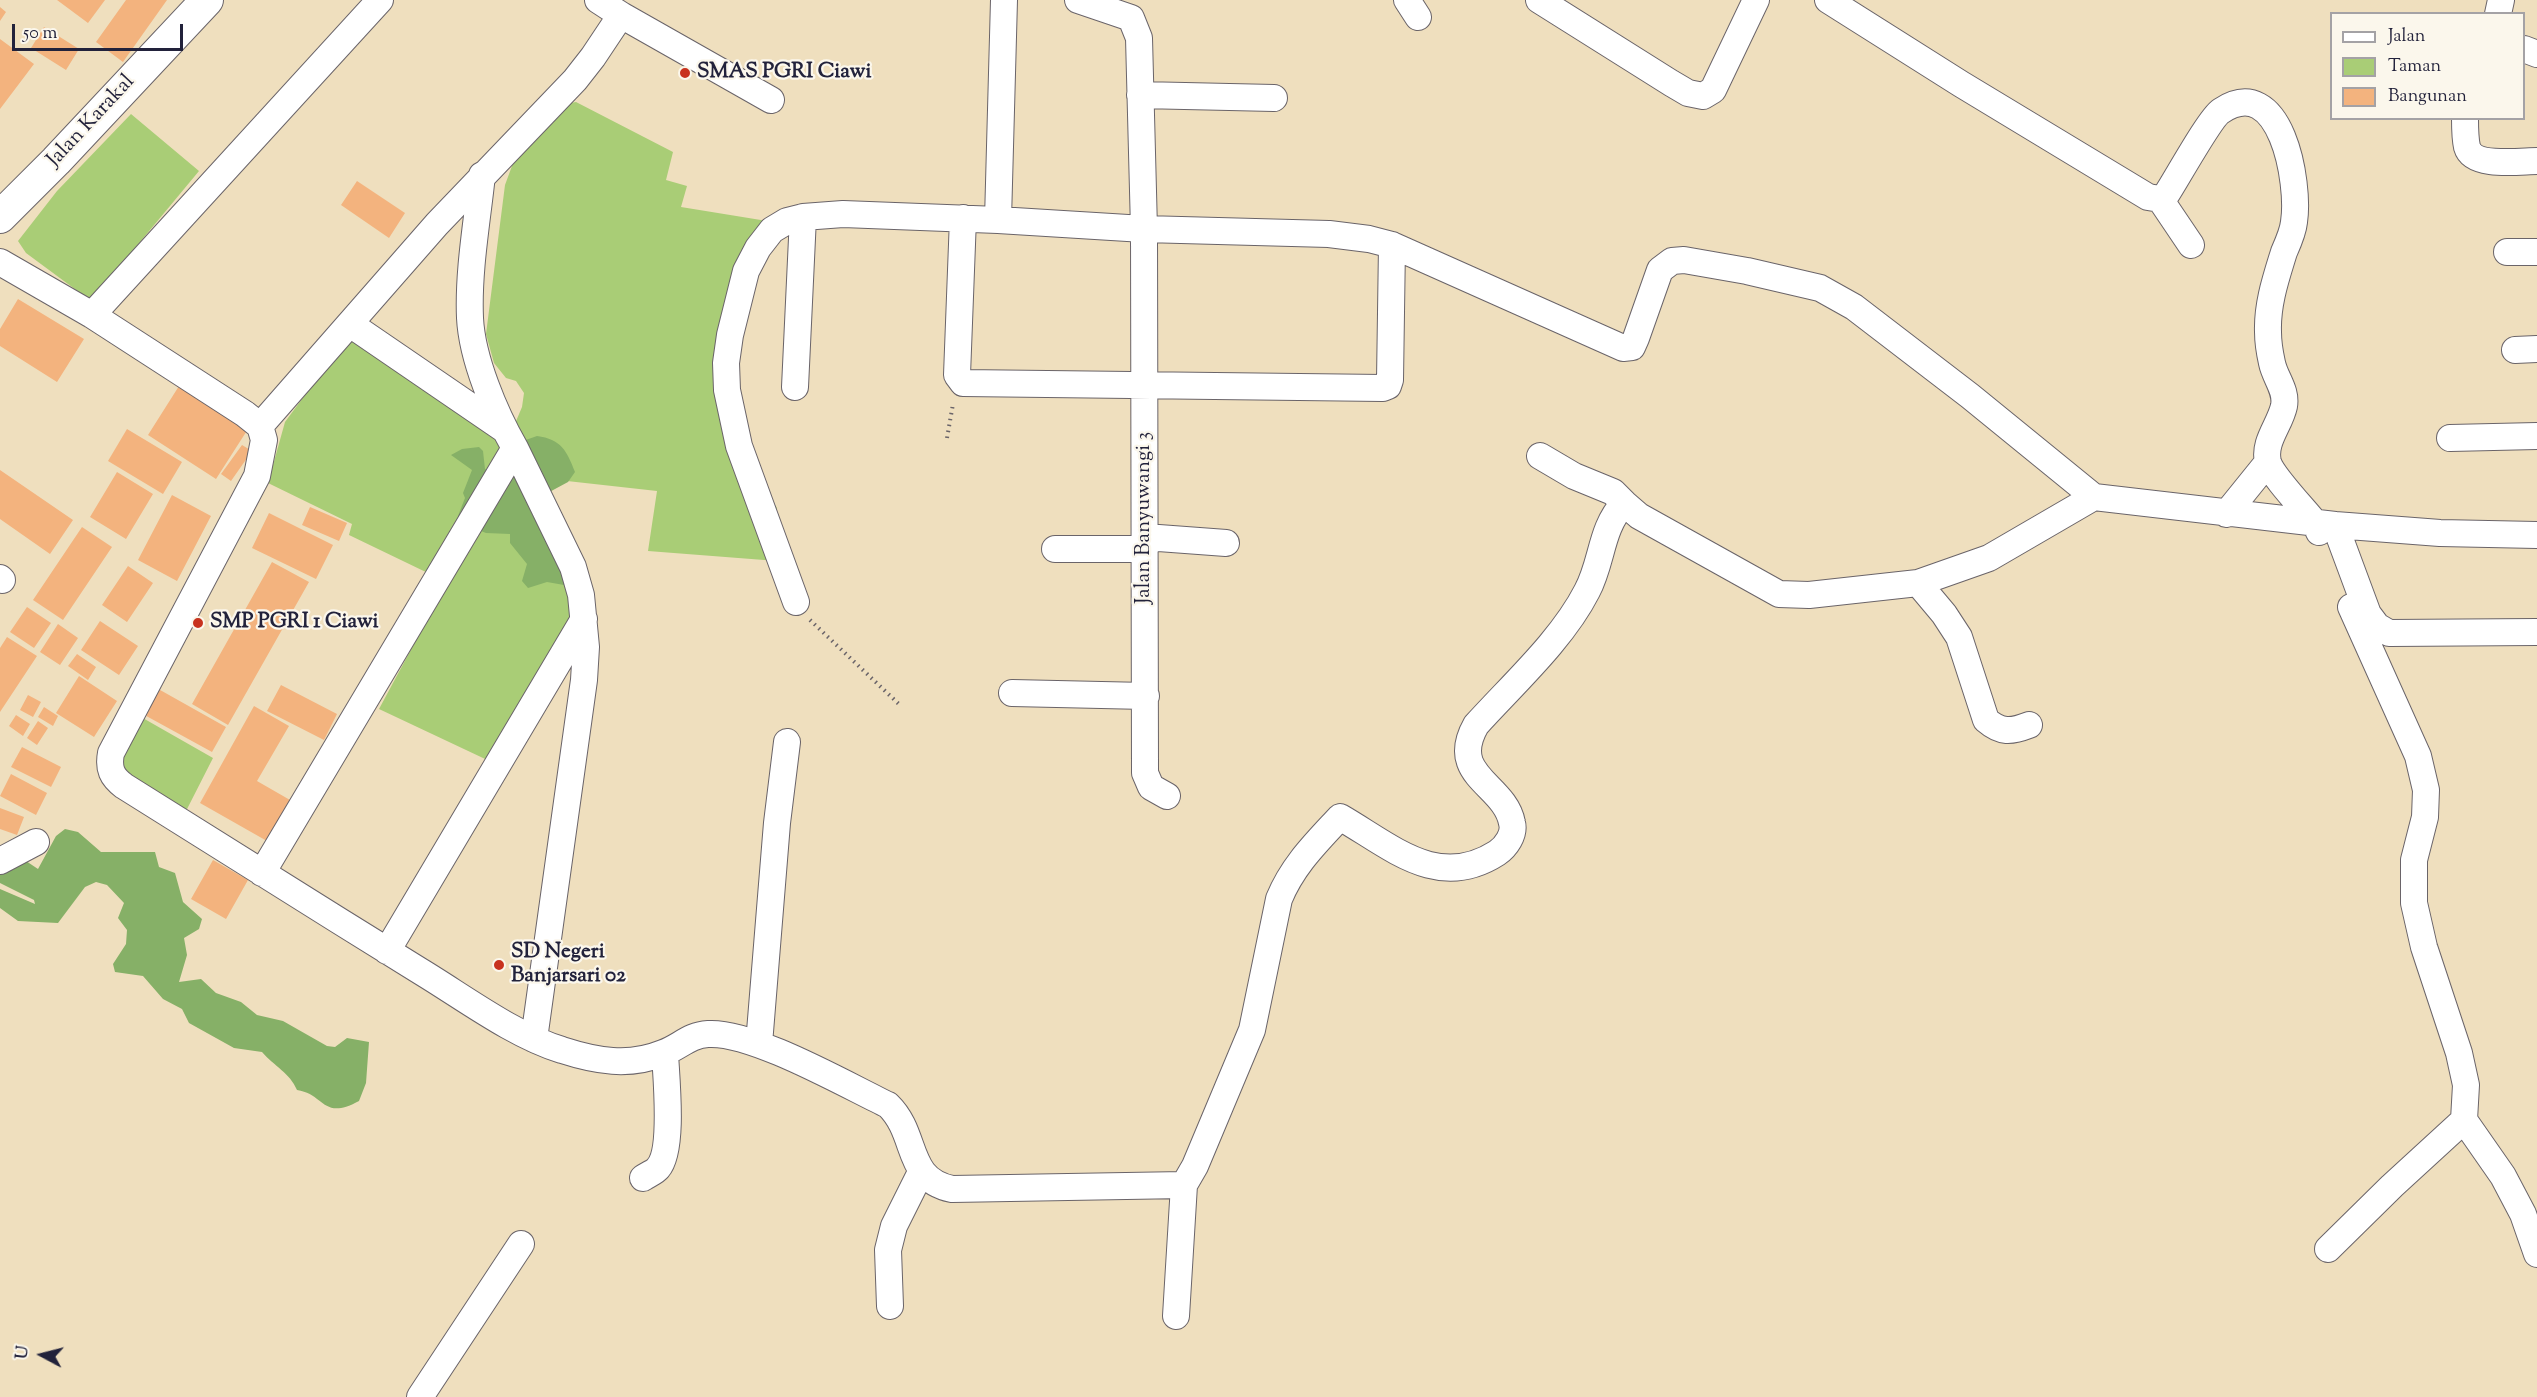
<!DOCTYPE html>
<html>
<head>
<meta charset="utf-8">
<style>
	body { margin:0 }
	#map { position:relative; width:2537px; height:1397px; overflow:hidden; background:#efdfbe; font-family:"Sorts Mill Goudy",serif }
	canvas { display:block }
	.legend { position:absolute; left:2330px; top:12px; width:195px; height:108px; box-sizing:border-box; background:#fbf7ec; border:2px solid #a4a2a5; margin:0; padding:8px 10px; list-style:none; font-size:18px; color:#22223b }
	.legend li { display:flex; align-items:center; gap:12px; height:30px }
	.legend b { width:30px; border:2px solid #a4a2a5 }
	.north { position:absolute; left:12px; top:1325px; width:60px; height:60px; -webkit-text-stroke:4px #fbf7ec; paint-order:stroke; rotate:277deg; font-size:16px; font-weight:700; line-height:24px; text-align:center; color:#22223b }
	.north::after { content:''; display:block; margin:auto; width:21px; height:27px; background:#22223b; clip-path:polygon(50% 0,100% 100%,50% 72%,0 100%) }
	.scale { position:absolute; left:12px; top:24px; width:171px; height:27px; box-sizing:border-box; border:3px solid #22223b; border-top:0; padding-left:8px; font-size:18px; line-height:21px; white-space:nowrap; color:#22223b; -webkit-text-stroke:4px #fbf7ec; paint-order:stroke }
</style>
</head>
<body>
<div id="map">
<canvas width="2537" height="1397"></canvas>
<ul class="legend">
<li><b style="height:8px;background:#fff"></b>Jalan</li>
<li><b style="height:16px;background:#a9cd76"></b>Taman</li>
<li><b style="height:16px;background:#f3b37e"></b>Bangunan</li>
</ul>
<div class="north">U</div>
<div class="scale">50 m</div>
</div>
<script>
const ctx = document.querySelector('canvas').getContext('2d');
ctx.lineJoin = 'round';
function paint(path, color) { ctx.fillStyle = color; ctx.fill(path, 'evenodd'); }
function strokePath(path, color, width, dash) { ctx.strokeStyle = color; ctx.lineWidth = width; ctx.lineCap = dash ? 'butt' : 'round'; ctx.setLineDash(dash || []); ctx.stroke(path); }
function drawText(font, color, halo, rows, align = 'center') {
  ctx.font = font + ' "Sorts Mill Goudy",serif'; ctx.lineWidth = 4.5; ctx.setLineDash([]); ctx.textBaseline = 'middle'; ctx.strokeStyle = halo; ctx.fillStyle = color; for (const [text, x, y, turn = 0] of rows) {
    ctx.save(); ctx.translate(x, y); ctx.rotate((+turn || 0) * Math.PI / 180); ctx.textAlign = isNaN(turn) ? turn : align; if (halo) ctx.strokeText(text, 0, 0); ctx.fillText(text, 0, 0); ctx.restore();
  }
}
const green = new Path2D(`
	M576,102L673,152L666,180L687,186L681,207L767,221L721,347L766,491L777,508L771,526L777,561L648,551L657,491L513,475L432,575L349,535L352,524L268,483L285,422L319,376L352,340L514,426L522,407L524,393L516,381L506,378L494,363L486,334L505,185L520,144L559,105Z
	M131,114L199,171L91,301L26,253L18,241L57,191Z
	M479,523L516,533L545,546L589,612L500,766L379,709Z
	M134,713L213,758L185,813L124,782L116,748Z`);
const forest = new Path2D(`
	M537,436C561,439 567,451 575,472L568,482L542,496L582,571L564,585L547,582L528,588L522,581L527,564L510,543V534L486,533L459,522L458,516L465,498L463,493L472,470L451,455L462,449L479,447L483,451L485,469L492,472L520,442Z
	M65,829L78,832L101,852H155L159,867L175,873L183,902L202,919L199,929L184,938L187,955L179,982L201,979L216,993L241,1002L257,1015L283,1021L327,1046L335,1047L347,1038L369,1042L366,1083L359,1101C322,1121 325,1094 297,1090C290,1073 274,1066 262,1052L234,1048L189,1023L182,1009L163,999L143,976L115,972L113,964L126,944L127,930L118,918L124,903L107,885L96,882L85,887L58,923L18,921L0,908V889L35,904L34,900L0,883V863L26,861L38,869L56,836Z`);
const building = new Path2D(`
	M57,0H105L88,23Z
	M126,0H167L123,62L96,42Z
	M0,7L6,12L0,21Z
	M44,27L79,49L66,70L31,48Z
	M0,39L34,64L0,109Z
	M357,181L405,213L389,238L341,205Z
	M18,299L84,339L57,382L0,346V329Z
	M179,386L248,429L216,479L148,435Z
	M127,429L182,462L163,494L108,461Z
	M242,445L252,451L231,481L221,474Z
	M0,470L73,520L50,554L0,519Z
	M117,472L153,494L126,539L90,517Z
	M172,495L211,516L177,581L138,560Z
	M310,507L347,523L339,541L302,525Z
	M269,513L333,545L316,579L252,548Z
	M82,527L112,547L63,620L33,600Z
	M272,562L309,582L228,725L192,704Z
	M128,566L153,583L127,622L102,605Z
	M27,607L51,623L34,648L10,632Z
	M100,621L138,646L119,675L81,650Z
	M58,624L78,638L60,665L40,652Z
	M7,637L37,656L0,712V648Z
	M77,654L96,667L88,680L68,666Z
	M79,676L117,701L94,737L56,713Z
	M281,685L337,714L324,740L267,711Z
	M153,686L226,727L212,752L139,712Z
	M28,695L41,702L33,717L20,710Z
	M254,706L289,726L257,781L297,804L274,845L200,803Z
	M44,707L58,716L53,726L38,717Z
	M16,715L30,724L23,736L9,726Z
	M38,721L48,728L37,745L27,738Z
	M22,747L61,767L51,787L11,767Z
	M11,774L47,793L36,815L0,796Z
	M0,808L24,817L17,835L0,829Z
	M213,860L248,880L226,919L191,899Z`);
const path = new Path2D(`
	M947,438L953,404
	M810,620L901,706`);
const minor = new Path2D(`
	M598,0L621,15L593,57L575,80L437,224L260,426L264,440L257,476L111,753C108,769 112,777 124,786C223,848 321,910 420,971C463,997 515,1036 562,1050C596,1061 629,1067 663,1053C680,1047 689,1035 708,1034C752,1031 846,1085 888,1105C919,1135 904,1179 952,1189L1184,1185L1195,1166L1252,1030L1279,899C1293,865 1316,843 1340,817C1392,847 1438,891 1497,853C1506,847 1515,834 1512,823C1505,784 1447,776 1476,725C1513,684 1562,640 1587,591C1603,561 1600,529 1624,503L1639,516L1779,594L1809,595L1918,583L1989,558L2094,497
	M1078,0L1131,18L1139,38L1144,229L1145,773L1151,787L1167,796
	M1407,0L1418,17
	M1539,0L1671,83L1688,93L1703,96L1713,90L1756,0
	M1828,0L1961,84L2148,197L2160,199L2191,245
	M2498,14L2501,0
	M621,15L771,100
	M2524,49L2537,54
	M1140,95L1274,98
	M2465,118C2465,127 2465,138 2467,147C2473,168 2520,161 2537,161
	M482,175C477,222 468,271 470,318C472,359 495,413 515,448
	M2160,199L2166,195C2176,180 2210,118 2221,111C2281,71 2300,183 2294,222C2293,232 2288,243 2284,252C2276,278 2267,304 2268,332C2268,342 2270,354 2272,363C2275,378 2287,390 2284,406C2280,425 2263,442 2268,462C2272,476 2305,510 2315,523L2319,532
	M963,218L957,375L963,383L1383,388L1388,386L1390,380L1392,245
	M998,220L1004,0
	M2507,252H2537
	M0,262L92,315L245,414L260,426
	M92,315L380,0
	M350,324L505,430
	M2515,350L2537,349
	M795,387L803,217
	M2450,438L2537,436
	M1540,456L1574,476L1613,492L1624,503
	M2226,514L2268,462
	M2335,525L2440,533L2537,535
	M1145,537L1226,543
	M1055,549H1145
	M0,578L2,580
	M1918,583L1944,614L1959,637L1986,720C2001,733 2011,732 2029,725
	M796,602L739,446L727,390L726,363L730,335L746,271L758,248L772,230L787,221L803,217L843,214L998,220L1144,229L1329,234L1369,239L1392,245L1623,348L1632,347L1636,338L1660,270L1672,261L1684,260L1747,271L1820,288L1854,307L1970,396L2094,497L2335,525L2368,614L2377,626L2389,633L2537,632
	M2351,607L2418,756L2426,790L2425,817L2414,860V903L2424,947L2459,1053L2466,1085L2464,1120L2503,1176L2523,1214L2537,1254
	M1012,693L1146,696
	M0,861L36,842
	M262,873L515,448L573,567L581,595L586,647L584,680L534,1039
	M387,951L584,619
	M759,1044L777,823L787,742
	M643,1178C647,1175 655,1172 658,1168C674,1150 666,1077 665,1053
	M2328,1249L2392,1186L2464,1120
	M890,1306L888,1250L894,1226L921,1172
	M1176,1316L1184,1185
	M420,1397L521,1244`);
const major = new Path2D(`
	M0,217L56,161L207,0`);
const markers = [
	[685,73,6,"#c8321e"],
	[198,623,6,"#c8321e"],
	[499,965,6,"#c8321e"]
];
const poiNames = [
	["SMAS PGRI Ciawi",697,73],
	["SMP PGRI 1 Ciawi",210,623],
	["SD Negeri",511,953],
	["Banjarsari 02",511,977]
];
const streetNames = [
	["Jalan Karakal",92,122,-47],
	["Jalan Banyuwangi 3",1145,518,-90]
];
paint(green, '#a9cd76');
paint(forest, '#86b067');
paint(building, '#f3b37e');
strokePath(minor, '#6a6469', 28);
strokePath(major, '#6a6469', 34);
strokePath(path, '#6a6469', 4, [1.5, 4.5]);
strokePath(minor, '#fff', 26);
strokePath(major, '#fff', 32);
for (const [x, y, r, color] of markers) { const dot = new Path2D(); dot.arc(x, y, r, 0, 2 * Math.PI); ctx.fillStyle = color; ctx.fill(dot); strokePath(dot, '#fbf7ec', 2); }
drawText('bold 21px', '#22223b', '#fbf7ec', poiNames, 'left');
drawText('21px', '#22223b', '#fbf7ec', streetNames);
</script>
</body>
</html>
